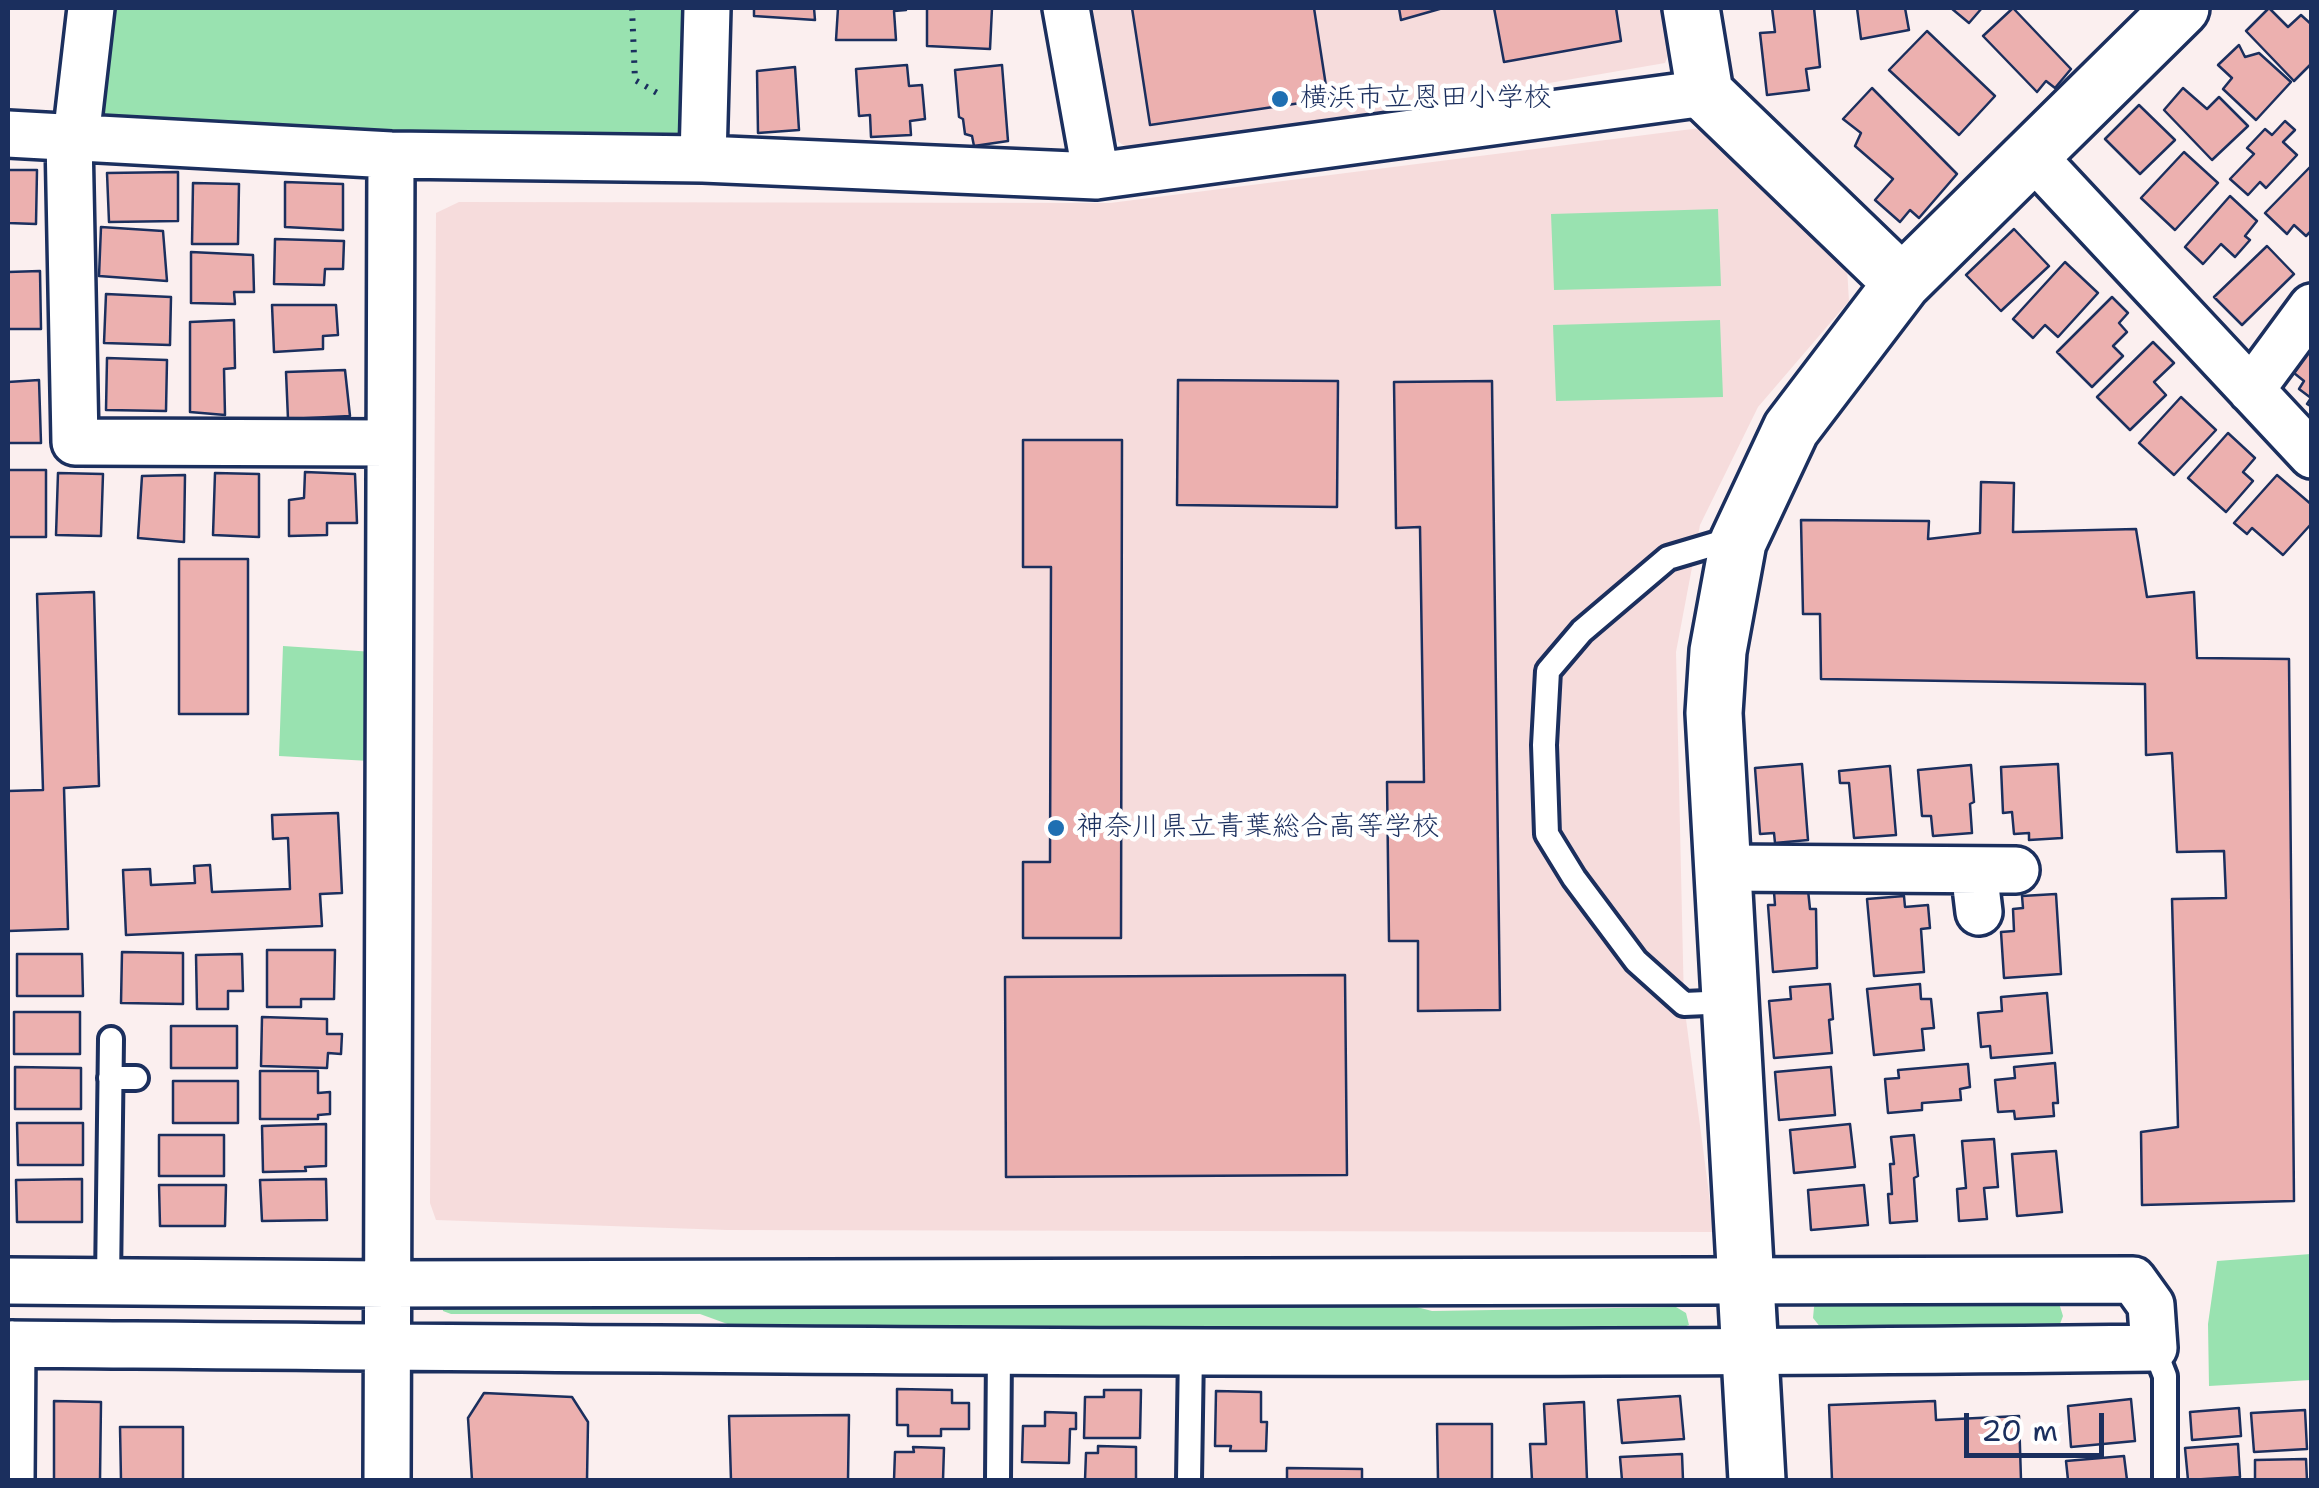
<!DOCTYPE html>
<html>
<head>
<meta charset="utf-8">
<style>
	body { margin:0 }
	#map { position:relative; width:2319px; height:1488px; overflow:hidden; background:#fbefef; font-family:"Shantell Sans",sans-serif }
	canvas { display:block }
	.frame { position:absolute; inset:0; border:10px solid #1b2f5e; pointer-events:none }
	.scale { position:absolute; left:1964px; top:1413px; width:140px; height:45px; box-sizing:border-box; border:5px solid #1b2f5e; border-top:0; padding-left:12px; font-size:30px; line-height:35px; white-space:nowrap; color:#1b2f5e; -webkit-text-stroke:8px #fff; paint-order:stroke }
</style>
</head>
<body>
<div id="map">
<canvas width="2319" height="1488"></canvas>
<div class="frame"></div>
<div class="scale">20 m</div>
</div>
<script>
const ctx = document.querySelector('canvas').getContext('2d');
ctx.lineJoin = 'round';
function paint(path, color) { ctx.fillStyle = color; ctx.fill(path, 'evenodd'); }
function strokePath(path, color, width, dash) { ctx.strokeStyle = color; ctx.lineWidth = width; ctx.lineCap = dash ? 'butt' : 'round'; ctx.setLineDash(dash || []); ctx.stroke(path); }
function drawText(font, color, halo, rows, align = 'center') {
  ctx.font = font + ' "Shantell Sans","Klee One",sans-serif'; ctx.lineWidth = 9; ctx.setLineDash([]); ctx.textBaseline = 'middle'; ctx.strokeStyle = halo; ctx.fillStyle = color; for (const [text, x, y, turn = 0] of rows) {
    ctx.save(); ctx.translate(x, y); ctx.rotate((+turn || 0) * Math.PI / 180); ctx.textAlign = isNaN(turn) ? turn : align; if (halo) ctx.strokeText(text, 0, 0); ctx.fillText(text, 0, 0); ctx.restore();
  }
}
const built = new Path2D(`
	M1087,8H1666L1672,46L1665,63L1137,154L1108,135Z
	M1700,128L1847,268L1849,301L1758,407L1700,525L1676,652L1684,1004L1714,1232L727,1230L436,1220L430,1203L436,213L459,202L1110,203Z`);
const green = new Path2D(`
	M111,8H694L690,138L99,128Z
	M1718,209L1721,286L1554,290L1551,214Z
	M1720,320L1723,397L1556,401L1553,325Z
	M283,646L389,653L388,762L279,756Z
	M2311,1254V1380L2209,1386L2208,1324L2217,1261Z
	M1367,1294L1432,1311L1676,1307L1686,1313L1689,1325L1681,1328L744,1330L700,1314H451L443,1311L442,1302Z
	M1820,1299H2051L2059,1303L2063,1316L2060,1324L2052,1330L1833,1333L1821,1328L1813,1318L1814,1307Z`);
const building = new Path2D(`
	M754,8H814L815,20L754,16Z
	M838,8H906V10L894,11L896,40H836Z
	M927,8H992L990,49L927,46Z
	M1132,8H1314L1328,99L1150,125Z
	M1399,8H1443L1401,20Z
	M1494,8H1616L1621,41L1504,62Z
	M1772,8H1814L1820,67L1806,69L1809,90L1767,95L1760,33L1775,32Z
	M1857,8H1905L1909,30L1861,39Z
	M1951,8H1982L1969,23Z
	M2013,8L2071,69L2055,88L2046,81L2037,92L1983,36Z
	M2269,8L2288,27L2301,15L2312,25V63L2294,81L2246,31Z
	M1927,31L1995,96L1959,135L1889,70Z
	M2239,45L2245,57L2259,53L2291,82L2256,120L2223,89L2232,78L2218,65Z
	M907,65L909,86L922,85L925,119L910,121L911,135L871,137L870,115L859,116L856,69Z
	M1002,65L1008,141L974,146L972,136L965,134L963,119L959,117L955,70Z
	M795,67L799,130L758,133L757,71Z
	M1872,88L1957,174L1919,218L1910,210L1900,222L1875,200L1893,179L1855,146L1861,133L1843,119Z
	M2183,88L2207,109L2219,97L2248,126L2212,160L2164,110Z
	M2139,105L2175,140L2140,174L2105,139Z
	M2285,121L2295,130L2283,142L2297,155L2266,188L2260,182L2248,195L2230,179L2254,154L2247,148L2265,129L2272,135Z
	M2184,152L2218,183L2175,230L2141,198Z
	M2312,165V230L2306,236L2294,225L2287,234L2265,213Z
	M8,170H37L36,224L8,223Z
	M178,172V221L109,222L107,173Z
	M285,182L343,184V230L285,227Z
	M193,183L239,184L238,244H192Z
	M2230,196L2257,221L2245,236L2250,240L2235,257L2221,244L2203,264L2185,247Z
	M101,227L163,231L167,281L99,276Z
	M2014,229L2049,266L2001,311L1966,275Z
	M275,239L344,241L343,269H325L324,285L274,284Z
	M2267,246L2294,274L2242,325L2214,297Z
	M191,252L253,255L254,292H234L235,304L191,303Z
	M2065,262L2098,293L2058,337L2045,325L2033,338L2013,319Z
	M40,271L41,329H8V272Z
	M106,294L171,297L170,345L104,343Z
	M2112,297L2128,313L2119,323L2127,332L2113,346L2123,356L2092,387L2057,352Z
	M272,305H336L338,335L323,336V349L274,352Z
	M234,320L235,368L224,369L225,415L190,412V322Z
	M2153,342L2174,363L2154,382L2166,395L2130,430L2097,397Z
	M2311,348H2312V407L2307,404L2311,398L2299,389L2304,381L2294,373Z
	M107,358L167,360L166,411L106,410Z
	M345,370L350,416L288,419L286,372Z
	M39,380L41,443H8V382Z
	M1178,380L1338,381L1337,507L1177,505Z
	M1492,381L1500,1010L1418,1011V941H1389L1387,782H1424L1420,527L1396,528L1394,382Z
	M2181,397L2216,430L2174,475L2139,443Z
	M2228,433L2255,458L2243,472L2253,481L2226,512L2188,478Z
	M1023,440H1122L1121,938H1023V862H1050L1051,567H1023Z
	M8,470H46V537H8Z
	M305,472L355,474L357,523H327V535L289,536V500L304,498Z
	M58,473L103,474L101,536L56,535Z
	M215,473L259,474V537L213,535Z
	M185,475L184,542L138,538L142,476Z
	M2277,475L2312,505V523L2283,555L2252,528L2247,534L2234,523Z
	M1981,482L2014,483L2013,532L2136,529L2147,597L2194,592L2197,658L2289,659L2294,1201L2142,1205L2141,1132L2178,1127L2172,899L2226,898L2224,851L2177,852L2172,753L2146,755L2145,684L1821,679L1820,614H1803L1801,520L1929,521L1928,539L1980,533Z
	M179,559H248V714H179Z
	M94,592L99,786L64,788L68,929L8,931V791L43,790L37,594Z
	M1802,764L1808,840L1775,843L1774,833L1760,834L1755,768Z
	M2058,764L2062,838L2029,840V833L2014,834L2012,812L2003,813L2001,767Z
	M1971,765L1974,802L1970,804L1972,833L1933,836L1931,816H1922L1918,770Z
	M1890,766L1896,835L1854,838L1849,783H1840L1839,771Z
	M338,813L342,893L320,894L322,926L126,935L123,870L150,869L151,885L195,883L194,866L210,865L212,892L290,889L288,838L273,839L272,815Z
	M1808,890L1810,909H1816L1817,968L1773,972L1768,905H1775L1774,892Z
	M2056,894L2061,974L2004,978L2001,932L2014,931L2013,909L2023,908L2022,896Z
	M1904,896L1905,907L1928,905L1930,928L1921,929L1924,972L1874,976L1867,899Z
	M267,950H335L334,999H301V1007H267Z
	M122,952L183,953V1004L121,1003Z
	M17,954H82L83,996H17Z
	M242,954L243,991H228V1009H197L196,955Z
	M1345,975L1347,1175L1006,1177L1005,977Z
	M1830,984L1833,1019L1829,1020L1832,1053L1774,1058L1769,1001L1791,999L1790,987Z
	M1920,984L1921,999H1931L1934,1028L1922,1029L1924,1050L1874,1055L1867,989Z
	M2047,993L2052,1053L1991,1058L1990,1046L1981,1047L1978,1013L2002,1011L2001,997Z
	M14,1012H80V1054H14Z
	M262,1017L327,1019V1034H342L341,1054L328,1053L327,1068L261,1066Z
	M171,1026H237V1068H171Z
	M2055,1063L2058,1103H2053L2054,1116L2015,1119L2014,1111L1998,1112L1995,1080L2015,1078L2014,1067Z
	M1968,1064L1970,1087L1960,1089L1961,1100L1922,1103V1110L1888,1113L1885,1079L1899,1078L1898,1070Z
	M15,1067L81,1068V1109H15Z
	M1831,1067L1835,1115L1779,1120L1775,1072Z
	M260,1071H318V1093L330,1092V1114L318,1115V1119H260Z
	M173,1081H238V1123H173Z
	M17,1123H83V1165H18Z
	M326,1124V1166L305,1167L306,1171L263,1172L262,1126Z
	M1850,1124L1855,1167L1794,1173L1790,1130Z
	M159,1135H224V1176H159Z
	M1914,1135L1918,1176L1914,1178L1917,1221L1890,1223L1888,1194H1892L1890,1164H1894L1891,1137Z
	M1994,1139L1998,1187L1984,1188L1987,1219L1959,1221L1957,1189L1966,1188L1962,1141Z
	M2056,1151L2062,1212L2017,1216L2012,1154Z
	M82,1179V1222H17L16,1180Z
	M326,1179L327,1220L262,1221L260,1180Z
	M159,1185H226L225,1226H160Z
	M1864,1185L1868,1225L1811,1230L1808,1190Z
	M897,1389L952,1390V1403H969V1429H941V1436H908V1425H897Z
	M1104,1390H1141L1140,1438H1084L1085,1397H1104Z
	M1216,1391L1261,1392V1422H1267L1266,1451H1230L1231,1446H1215Z
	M484,1393L572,1397L588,1422L587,1480H472L468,1418Z
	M1680,1396L1684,1439L1622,1443L1618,1400Z
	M2131,1399L2135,1441L2071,1447L2068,1406Z
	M54,1401L101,1402L100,1480H54Z
	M1935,1401L1936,1420L2019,1416L2021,1480H1832L1829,1405Z
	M1584,1402L1587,1480H1532L1530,1444H1546L1544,1404Z
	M2239,1408L2241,1436L2192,1440L2190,1412Z
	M2305,1410L2307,1449L2254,1452L2251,1413Z
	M1045,1412L1076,1413V1429H1070L1069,1463L1022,1462L1023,1426H1045Z
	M849,1415L848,1480H731L729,1416Z
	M1437,1424H1492V1480H1438Z
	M120,1427H183V1480H121Z
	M2238,1444L2240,1477L2188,1480L2185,1448Z
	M1098,1446L1136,1447V1480H1085L1086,1453H1098Z
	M913,1447L944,1448L943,1480H894L895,1452H914Z
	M1682,1454L1683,1480H1622L1620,1457Z
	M2124,1456L2127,1480H2068L2066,1461Z
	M2306,1459L2307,1480H2255V1460Z
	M1287,1468L1362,1469V1480H1287Z`);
const path = new Path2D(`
	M632,8L635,80L659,94`);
const service = new Path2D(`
	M1730,1002L1684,1004L1636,961L1574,878L1547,834L1544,745L1548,671L1582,631L1668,558L1715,544L1738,542
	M110,1078H136
	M108,1282L111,1039
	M2154,1348L2165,1376V1480
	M998,1480L999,1351
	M1189,1480L1191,1351`);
const minor = new Path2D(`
	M1066,8L1096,176
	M8,134L391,155L703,159L1096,176L1705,93
	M69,137L75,442L390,443
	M76,138L91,8
	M2032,155L2312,455
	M703,159L707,8
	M2251,390L2312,307
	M1722,868L2016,870
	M1974,870L1979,912
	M8,1281L386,1284L2133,1280L2151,1305L2154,1348C1439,1357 723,1350 8,1344
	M11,1480L12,1344
	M387,1480L391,155`);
const tertiary = new Path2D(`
	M1691,8L1705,93L1902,283
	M1757,1480L1714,713L1718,651L1738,542L1791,429L1902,283L2181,8`);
const markers = [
	[1280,99,10,"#1f6fb2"],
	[1056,828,10,"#1f6fb2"]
];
const poiNames = [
	["横浜市立恩田小学校",1300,99],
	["神奈川県立青葉総合高等学校",1076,828]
];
paint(built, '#f6dcdc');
paint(green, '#99e2b0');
paint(building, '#ecb0af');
strokePath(building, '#1b2f5e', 2.5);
strokePath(service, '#1b2f5e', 30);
strokePath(minor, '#1b2f5e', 52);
strokePath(tertiary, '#1b2f5e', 62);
strokePath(path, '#1b2f5e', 6, [2.5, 8]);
strokePath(service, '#fff', 22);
strokePath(minor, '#fff', 45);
strokePath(tertiary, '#fff', 55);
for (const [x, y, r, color] of markers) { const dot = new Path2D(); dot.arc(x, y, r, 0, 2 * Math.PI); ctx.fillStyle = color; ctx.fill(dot); strokePath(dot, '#fff', 4); }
drawText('28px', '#1b2f5e', '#fff', poiNames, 'left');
</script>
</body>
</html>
